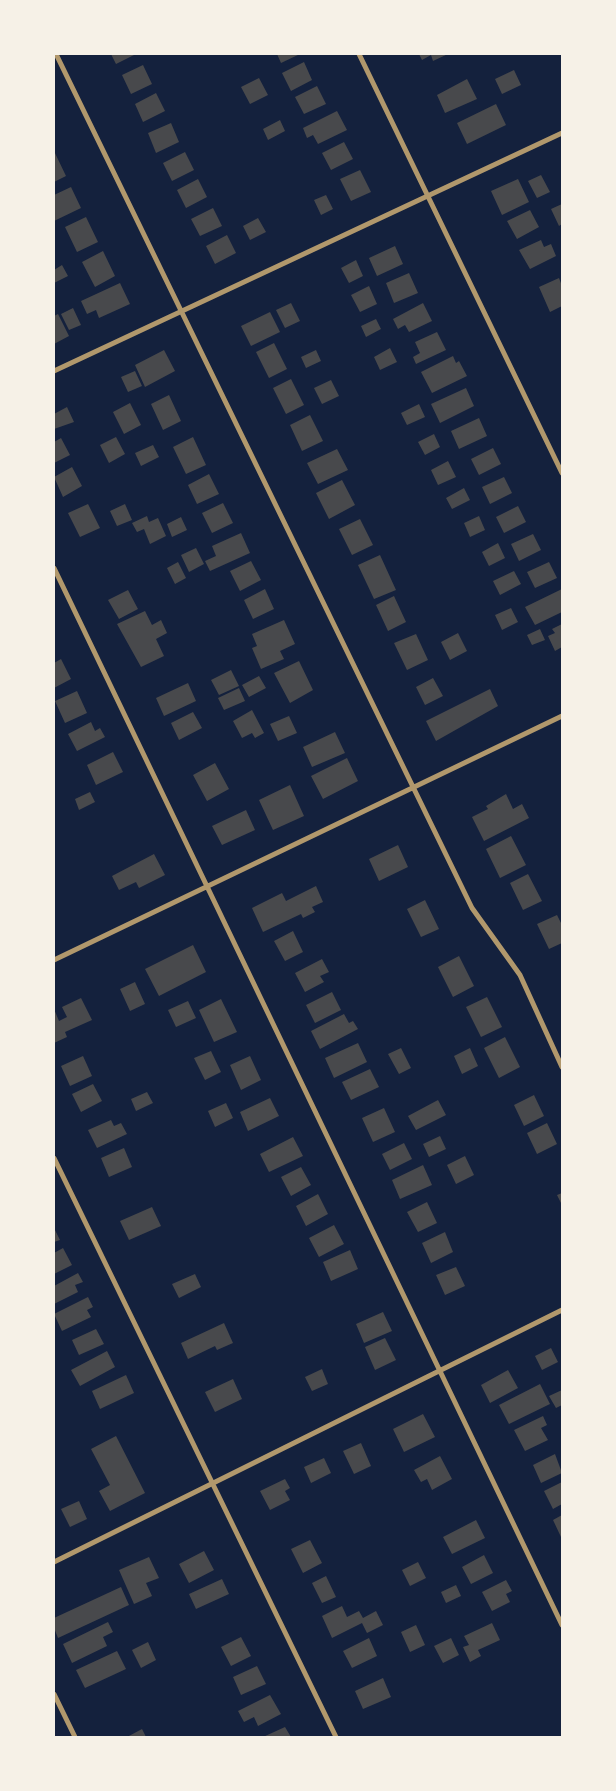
<!DOCTYPE html>
<html>
<head>
<meta charset="utf-8">
<style>
	body { margin:0 }
	#map { position:relative; width:616px; height:1791px; overflow:hidden; background:#14213d; font-family:Poppins,sans-serif }
	canvas { display:block }
	.frame { position:absolute; inset:0; border:55px solid #f6f1e7; pointer-events:none }
</style>
</head>
<body>
<div id="map">
<canvas width="616" height="1791"></canvas>
<div class="frame"></div>
</div>
<script>
const ctx = document.querySelector('canvas').getContext('2d');
ctx.lineJoin = 'round';
function paint(path, color) { ctx.fillStyle = color; ctx.fill(path, 'evenodd'); }
function strokePath(path, color, width, dash) { ctx.strokeStyle = color; ctx.lineWidth = width; ctx.lineCap = dash ? 'butt' : 'round'; ctx.setLineDash(dash || []); ctx.stroke(path); }
const building = new Path2D(`
	M111,54H136L116,64Z
	M277,54H300L281,63Z
	M419,54H448L433,61L431,55L422,60Z
	M304,62L312,80L291,91L282,73Z
	M143,65L152,84L131,94L122,75Z
	M514,70L521,85L502,94L495,79Z
	M259,78L268,95L250,104L241,87Z
	M467,79L477,99L445,113L437,95Z
	M317,86L326,104L304,114L295,97Z
	M156,93L165,111L143,122L135,104Z
	M496,104L506,125L467,144L457,123Z
	M337,111L347,130L318,144L313,135L307,138L303,128Z
	M280,120L285,131L268,140L263,129Z
	M171,123L179,142L156,153L148,133Z
	M344,142L353,159L331,170L322,153Z
	M54,151L66,176L54,182Z
	M185,152L194,170L172,181L163,163Z
	M360,170L371,192L351,201L340,179Z
	M541,175L550,192L537,198L528,181Z
	M198,179L207,197L186,208L177,190Z
	M518,179L529,202L502,215L491,191Z
	M71,187L81,208L54,221V195Z
	M326,195L333,209L321,215L314,200Z
	M562,204V224L559,226L551,209Z
	M213,208L222,226L200,236L191,219Z
	M530,210L539,227L517,239L507,221Z
	M86,217L98,242L77,252L65,227Z
	M258,218L266,232L250,240L243,226Z
	M227,235L236,253L215,264L206,246Z
	M541,240L544,247L551,244L556,256L530,269L519,250Z
	M395,246L403,264L377,276L369,258Z
	M103,251L115,276L95,287L82,262Z
	M356,260L363,276L349,283L341,268Z
	M62,265L68,276L54,283V270Z
	M409,273L418,293L394,303L386,283Z
	M559,278L562,286V306L550,312L539,287Z
	M120,283L130,304L99,318L96,310L87,314L81,301Z
	M369,286L377,304L360,312L351,295Z
	M291,303L300,321L285,328L276,310Z
	M423,303L432,321L409,332L405,325L398,329L393,319Z
	M73,308L81,325L69,330L61,314Z
	M270,312L280,332L251,346L241,326Z
	M58,314L69,336L54,344V316Z
	M376,319L381,329L366,337L361,326Z
	M437,332L446,350L416,364L413,357L420,353L415,342Z
	M274,343L287,369L269,378L256,352Z
	M390,348L397,362L380,370L374,357Z
	M164,350L175,371L145,387L135,365Z
	M316,350L321,361L306,368L301,357Z
	M453,356L456,363L459,361L467,376L432,393L421,372Z
	M135,371L142,386L128,392L121,377Z
	M291,379L304,405L286,414L273,388Z
	M331,380L339,396L322,404L314,388Z
	M466,388L474,406L440,423L431,404Z
	M169,395L181,421L163,430L151,404Z
	M130,403L141,425L124,434L113,412Z
	M419,404L425,417L407,425L401,413Z
	M67,407L74,422L54,429V414Z
	M310,415L323,441L302,451L290,425Z
	M479,418L487,436L459,449L451,431Z
	M434,434L440,447L425,455L418,442Z
	M116,437L125,454L109,463L100,445Z
	M193,437L206,465L186,474L173,447Z
	M61,438L70,455L54,463V442Z
	M153,445L159,457L141,466L135,453Z
	M493,448L501,464L479,475L471,459Z
	M337,449L348,470L318,484L307,463Z
	M448,461L456,477L438,485L431,470Z
	M72,467L82,486L63,497L54,477Z
	M209,474L219,494L197,504L188,485Z
	M504,477L512,493L490,504L482,487Z
	M342,480L355,505L329,519L316,493Z
	M464,488L470,500L452,509L446,498Z
	M223,503L233,523L212,533L202,513Z
	M88,504L100,528L80,537L68,513Z
	M125,504L132,520L117,526L110,511Z
	M518,506L526,522L504,533L496,517Z
	M147,516L149,522L158,518L166,536L150,544L144,529L137,532L132,523Z
	M479,516L485,530L470,537L464,523Z
	M181,517L187,530L172,537L167,524Z
	M360,519L373,545L352,555L339,529Z
	M241,533L250,553L210,571L205,561L216,556L212,546Z
	M533,534L541,550L519,561L511,544Z
	M498,543L505,558L489,566L482,552Z
	M196,548L204,564L189,572L181,555Z
	M380,555L396,590L374,599L358,565Z
	M251,561L261,580L240,591L230,571Z
	M178,562L186,578L175,584L167,568Z
	M549,562L557,578L535,588L527,572Z
	M514,571L521,584L500,595L493,581Z
	M265,589L274,609L253,619L244,600Z
	M562,589V612L535,625L525,607Z
	M128,590L138,609L119,619L108,600Z
	M394,596L406,622L388,631L376,605Z
	M511,608L518,622L502,630L495,615Z
	M145,611L152,625L161,620L167,633L156,639L164,656L141,667L117,624Z
	M284,620L295,644L280,651L284,659L261,669L252,648L257,646L252,634Z
	M562,624V647L555,651L548,636L555,633L552,629Z
	M540,629L545,640L532,645L527,635Z
	M458,633L467,651L450,660L441,642Z
	M416,634L428,660L407,670L394,643Z
	M61,659L71,679L54,688V663Z
	M299,661L313,690L290,703L274,673Z
	M231,670L239,686L219,695L211,680Z
	M259,676L266,688L249,697L242,685Z
	M433,678L443,696L425,705L416,687Z
	M188,683L196,701L164,716L156,698Z
	M239,688L245,701L224,710L218,698Z
	M490,689L498,706L436,741L426,721Z
	M77,691L87,713L65,723L55,701Z
	M252,710L264,733L255,738L252,733L242,738L233,721Z
	M193,712L202,728L179,740L171,723Z
	M289,716L297,733L278,741L270,724Z
	M91,722L95,731L100,728L105,737L77,751L68,734Z
	M335,732L345,753L312,767L303,747Z
	M113,752L123,772L96,785L87,765Z
	M347,758L358,781L323,799L311,776Z
	M215,763L229,789L207,801L193,775Z
	M290,785L304,816L273,830L259,800Z
	M90,792L95,802L79,810L75,799Z
	M506,794L513,809L522,804L529,818L484,841L472,817L488,809L486,806Z
	M246,810L255,830L222,845L212,826Z
	M511,836L526,865L500,878L486,849Z
	M398,845L408,867L379,881L369,859Z
	M154,854L165,875L139,888L136,882L119,890L112,876Z
	M528,874L542,901L523,910L510,883Z
	M316,886L323,902L312,907L315,912L303,918L301,914L263,932L252,908L282,893L286,901Z
	M425,900L439,929L421,937L407,909Z
	M557,915L562,925V943L549,949L537,924Z
	M293,931L303,952L285,961L274,941Z
	M193,945L206,972L159,996L145,969Z
	M459,956L474,986L453,997L438,967Z
	M322,959L329,972L320,976L324,982L305,992L295,973Z
	M135,982L145,1004L130,1011L120,989Z
	M332,992L341,1010L315,1023L306,1005Z
	M487,997L502,1027L481,1037L466,1007Z
	M81,998L92,1020L65,1032L67,1037L54,1043V1009L59,1021L67,1017L62,1007Z
	M221,999L237,1032L214,1042L199,1010Z
	M188,1001L196,1018L176,1027L168,1010Z
	M344,1014L349,1023L353,1021L358,1029L320,1049L311,1031Z
	M505,1037L520,1067L499,1078L484,1048Z
	M358,1043L367,1062L334,1078L325,1058Z
	M401,1048L411,1068L399,1074L388,1054Z
	M470,1048L478,1066L462,1074L454,1056Z
	M211,1051L221,1072L205,1080L194,1058Z
	M83,1056L92,1076L70,1086L61,1066Z
	M250,1056L261,1080L241,1090L230,1065Z
	M370,1069L379,1087L351,1100L342,1082Z
	M93,1084L102,1101L81,1112L72,1094Z
	M147,1092L153,1103L136,1111L131,1099Z
	M534,1095L544,1116L524,1126L514,1105Z
	M270,1098L279,1116L248,1131L240,1112Z
	M438,1100L446,1115L416,1130L408,1116Z
	M226,1103L233,1118L215,1127L208,1111Z
	M384,1108L395,1132L373,1142L362,1118Z
	M111,1120L114,1126L121,1123L127,1134L97,1148L88,1130Z
	M547,1123L557,1144L537,1154L527,1133Z
	M440,1136L446,1149L429,1157L423,1144Z
	M293,1137L303,1156L269,1172L260,1154Z
	M404,1143L412,1159L390,1170L382,1154Z
	M124,1148L132,1167L109,1177L101,1158Z
	M465,1156L474,1175L456,1184L447,1165Z
	M423,1165L432,1185L400,1199L392,1180Z
	M301,1167L311,1185L291,1196L281,1177Z
	M562,1193V1205L557,1195Z
	M318,1194L328,1214L306,1226L296,1206Z
	M427,1202L437,1223L418,1232L407,1212Z
	M152,1207L161,1226L129,1240L120,1221Z
	M334,1225L344,1244L319,1257L309,1238Z
	M54,1228L60,1240L54,1242Z
	M445,1232L453,1252L431,1263L422,1243Z
	M63,1248L72,1265L54,1274V1253Z
	M350,1250L358,1269L331,1281L323,1262Z
	M456,1267L465,1286L445,1295L436,1275Z
	M78,1273L83,1282L75,1285L78,1292L54,1304V1286Z
	M195,1274L201,1287L179,1298L172,1284Z
	M88,1297L93,1307L87,1310L91,1317L62,1331L54,1314Z
	M383,1312L392,1331L364,1343L356,1324Z
	M224,1323L233,1343L217,1350L215,1346L188,1359L181,1343Z
	M96,1329L104,1344L79,1355L72,1340Z
	M385,1338L396,1360L375,1370L365,1347Z
	M551,1348L558,1362L542,1370L535,1356Z
	M107,1351L115,1367L80,1386L71,1370Z
	M322,1369L328,1384L312,1391L305,1377Z
	M508,1370L518,1388L490,1403L481,1385Z
	M126,1375L134,1393L100,1409L92,1391Z
	M233,1379L242,1399L215,1412L205,1392Z
	M540,1384L550,1404L509,1424L499,1405Z
	M562,1390V1405L556,1408L549,1396Z
	M423,1414L435,1437L404,1452L393,1429Z
	M543,1416L547,1425L541,1428L548,1440L525,1451L514,1430Z
	M116,1436L145,1493L110,1511L99,1491L110,1485L91,1449Z
	M361,1443L371,1466L354,1474L343,1451Z
	M555,1454L562,1473L541,1483L533,1465Z
	M440,1456L452,1479L432,1490L427,1479L421,1482L414,1470Z
	M324,1458L331,1473L311,1483L304,1467Z
	M285,1479L290,1488L285,1491L290,1500L270,1510L260,1491Z
	M562,1482V1504L553,1509L544,1491Z
	M79,1501L87,1519L70,1527L61,1509Z
	M562,1515V1537H561L553,1520Z
	M476,1520L485,1538L452,1554L443,1537Z
	M310,1540L322,1563L303,1573L291,1549Z
	M204,1551L214,1570L189,1583L179,1564Z
	M484,1555L493,1573L471,1584L462,1567Z
	M149,1557L159,1578L146,1583L152,1596L134,1604L119,1570Z
	M418,1562L426,1578L410,1586L402,1570Z
	M326,1576L336,1597L322,1603L312,1583Z
	M222,1579L229,1594L196,1609L189,1594Z
	M506,1580L512,1591L506,1594L510,1602L492,1611L482,1592Z
	M456,1585L461,1596L446,1603L441,1592Z
	M121,1587L129,1605L58,1638L54,1628V1618Z
	M342,1606L347,1617L359,1611L363,1618L376,1611L383,1625L367,1633L362,1623L332,1638L322,1616Z
	M108,1622L113,1632L103,1637L107,1646L72,1663L63,1644Z
	M492,1623L500,1640L478,1650L481,1656L470,1662L463,1647L469,1645L464,1636Z
	M416,1625L425,1645L410,1652L401,1632Z
	M241,1637L251,1656L231,1666L221,1647Z
	M369,1638L377,1656L352,1668L343,1651Z
	M451,1638L459,1655L443,1663L434,1646Z
	M148,1642L156,1660L141,1668L132,1650Z
	M117,1651L126,1669L85,1688L76,1670Z
	M257,1666L266,1684L241,1695L233,1677Z
	M383,1678L391,1697L363,1709L355,1691Z
	M270,1695L281,1714L258,1726L254,1717L244,1722L238,1711Z
	M285,1727L291,1737H263Z
	M142,1729L146,1737H127Z`);
const minor = new Path2D(`
	M56,54L472,908L520,975L562,1067
	M359,54L562,473
	M54,371L562,133
	M54,568L562,1625
	M54,960L562,716
	M54,1158L336,1737
	M54,1562L562,1310
	M54,1694L75,1737`);
paint(building, '#48494c');
strokePath(minor, '#b1986c', 5);
</script>
</body>
</html>
